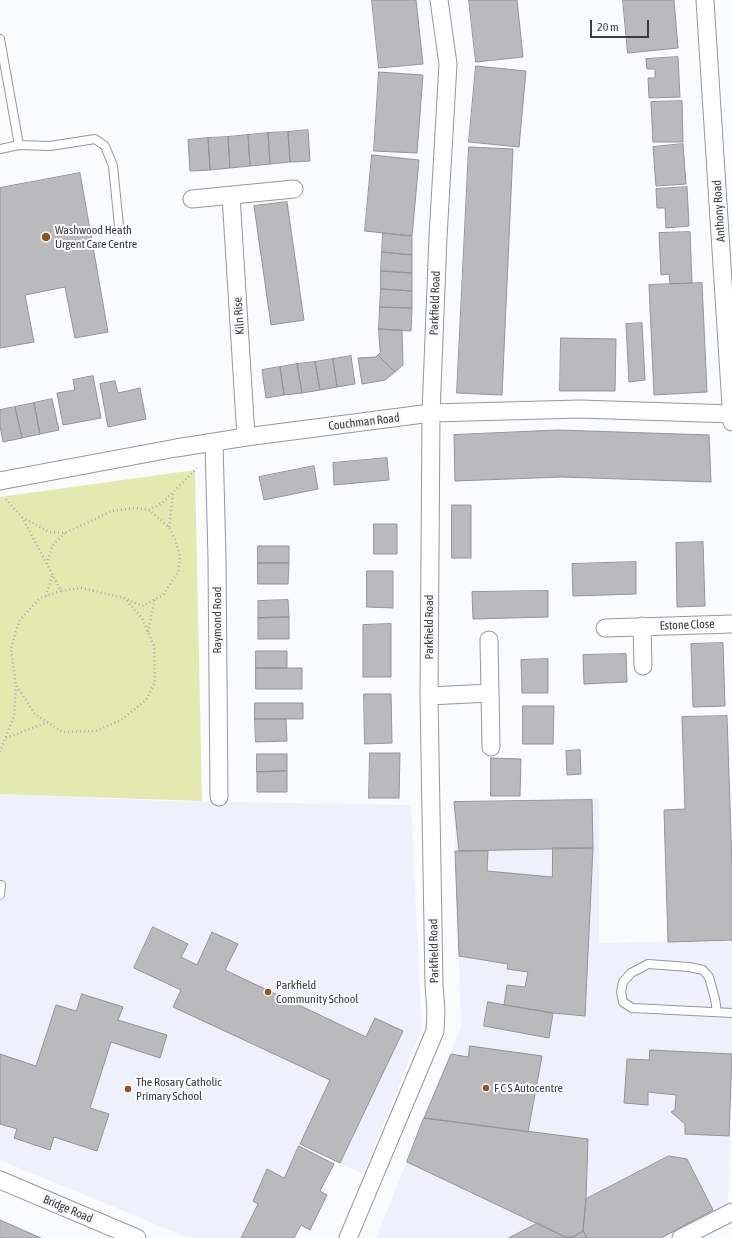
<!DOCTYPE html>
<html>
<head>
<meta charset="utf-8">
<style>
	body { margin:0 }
	#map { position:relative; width:732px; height:1238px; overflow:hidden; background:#fafbfd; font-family:"Asap Condensed",sans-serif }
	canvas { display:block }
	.scale { position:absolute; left:590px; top:20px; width:59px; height:18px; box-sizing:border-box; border:2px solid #3c3c3d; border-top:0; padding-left:5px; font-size:12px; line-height:14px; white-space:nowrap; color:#3c3c3d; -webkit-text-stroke:3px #fafbfd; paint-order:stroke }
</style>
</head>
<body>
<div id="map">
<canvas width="732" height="1238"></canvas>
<div class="scale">20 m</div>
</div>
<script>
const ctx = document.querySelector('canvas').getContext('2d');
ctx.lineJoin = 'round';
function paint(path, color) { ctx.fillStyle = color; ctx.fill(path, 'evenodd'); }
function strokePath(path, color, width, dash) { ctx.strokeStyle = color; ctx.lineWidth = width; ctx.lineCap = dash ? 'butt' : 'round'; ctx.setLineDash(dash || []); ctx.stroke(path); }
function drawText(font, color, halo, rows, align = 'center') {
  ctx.font = font + ' "Asap Condensed",sans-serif'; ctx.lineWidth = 4; ctx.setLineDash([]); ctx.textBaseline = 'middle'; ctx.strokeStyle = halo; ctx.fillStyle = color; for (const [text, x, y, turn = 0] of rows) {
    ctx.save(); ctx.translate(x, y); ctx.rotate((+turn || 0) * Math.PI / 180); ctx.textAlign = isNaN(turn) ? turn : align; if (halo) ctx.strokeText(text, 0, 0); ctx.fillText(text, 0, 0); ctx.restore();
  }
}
const built = new Path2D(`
	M0,794L166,801L411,805L422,1029L363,1174L300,1144L284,1178L267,1170L253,1201L258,1204L241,1238H189L0,1160Z
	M599,798V943L732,940V1080L728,1204L663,1238H376L461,1027L454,802Z`);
const green = new Path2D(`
	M195,470L202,801L0,794V497Z`);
const building = new Path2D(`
	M372,0H416L423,64L379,68Z
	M469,0H517L523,57L476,62Z
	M623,0H674L678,48L628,53Z
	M678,57L680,97L649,98L648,78H655V69H647L646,59Z
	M476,66L526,71L519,147L469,142Z
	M379,72L423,75L417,153L374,151Z
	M682,101L683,142H653L651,102Z
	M308,130L310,161L290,162L288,132Z
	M288,132L290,162L270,164L268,133Z
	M268,133L270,164L250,166L248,135Z
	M248,135L250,166L230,168L228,137Z
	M228,137L230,168L210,170L208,138Z
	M208,138L210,170L190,171L188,140Z
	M683,144L686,184L656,186L653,147Z
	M469,147L513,149L502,395L457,393Z
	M372,155L419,160L412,236L365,231Z
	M80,173L108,332L75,338L65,287L25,295L34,342L0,348V188Z
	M687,187L689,226L666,228L665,208H657L656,189Z
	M287,202L304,320L271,325L254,206Z
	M690,232L692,283L670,284L669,274L661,275L659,233Z
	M383,233L412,236V255L382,252Z
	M382,252L412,255V273L381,271Z
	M381,271L412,273V291L381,289Z
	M702,283L707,392L654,395L649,285Z
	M381,289L412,291V308L380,307Z
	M380,307L412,308L411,331L379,329Z
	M642,323L645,380L629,382L626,324Z
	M379,329L402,330L403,365L395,372L378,355L380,353Z
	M561,338L616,339L615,391H560Z
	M378,355L395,372L385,380L362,384L358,358L376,357Z
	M351,356L355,384L337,387L333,359Z
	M333,359L337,387L320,390L315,362Z
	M315,362L320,390L302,393L297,364Z
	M297,364L302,393L284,395L280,367Z
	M280,367L284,395L266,398L262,370Z
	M93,376L101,418L63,425L57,393L75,390L73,380Z
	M115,381L118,393L140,388L146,419L108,427L100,384Z
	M52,399L59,430L40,434L34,403Z
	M34,403L40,434L22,438L15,407Z
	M15,407L22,438L3,442L0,426V410Z
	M558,430L709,435L711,482L562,477L455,481L454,435Z
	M387,458L389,480L334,485L333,463Z
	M314,466L318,489L264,500L259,477Z
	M452,505H471V558H452Z
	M374,524H397V554H374Z
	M703,542L705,606L677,607L676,543Z
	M258,546H289V563H258Z
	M636,562V594L573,596L572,564Z
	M258,563H289L288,584H258Z
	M367,571H393V608L367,607Z
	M548,591V617L473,619L472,592Z
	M288,600L289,617L258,618V601Z
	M289,617V639H258V618Z
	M391,624V677H363V625Z
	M723,643L725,706L693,707L691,644Z
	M256,651H287V668H256Z
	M626,654L627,682L584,684L583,655Z
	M548,659V693H522L521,660Z
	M256,668H302V689H256Z
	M364,694H391L392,743L365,744Z
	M255,703H303V719H255Z
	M523,706H554L553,744H523Z
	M727,716L732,865V940L668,942L664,810L685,809L682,717Z
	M255,719H286L287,741L256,742Z
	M580,750L581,774L567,775L566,751Z
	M370,753H400L399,798H369Z
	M257,754H287V771L257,772Z
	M491,758L521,759L520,796H491Z
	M287,771V792H257V772Z
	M592,800L593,848L459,851L454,802Z
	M553,848H593L585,1016L553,1013L504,1005L507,985L525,987L528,972L507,969L508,964L459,956L455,851H488L487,871L552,877Z
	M153,927L188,944L181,957L197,965L212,932L238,944L225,970L366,1037L375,1018L403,1031L340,1163L300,1144L330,1080L173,1007L181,990L134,968Z
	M82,994L123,1007L118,1020L167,1035L160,1058L111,1042L90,1108L109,1114L97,1151L54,1137L50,1150L14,1138L17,1129L0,1124V1054L36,1066L56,1005L76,1011Z
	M488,1002L553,1013L549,1038L484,1026Z
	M470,1046L542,1056L528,1132L424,1118L451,1054L468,1057Z
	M650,1050L732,1054L729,1136L685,1134V1124L671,1112L675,1110L676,1095L648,1092V1105L624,1103L627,1059L649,1060Z
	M424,1118L588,1139L586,1199L583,1231L573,1237H565L407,1162Z
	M299,1146L334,1164L320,1191L327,1195L310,1230L301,1225L294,1238H241L258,1204L253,1201L267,1169L284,1178Z
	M669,1156L687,1159L713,1210L661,1238H587L583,1231L586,1199Z
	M0,1220L41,1238H0Z
	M538,1223L565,1237H573L583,1231L587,1238H509Z`);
const path = new Path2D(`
	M6,499L22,517L49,532L65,533L112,511L136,508L149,510L162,503L197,468
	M22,517L61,591L82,588L124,598L142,606L163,595L178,572L180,556L175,539L169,527L149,510
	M169,527L173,493
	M47,564L52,546L65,533
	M61,591L40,598L19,621L11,649L16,685L35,714L62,732L96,731L121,720L146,700L155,682L154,646L142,618L124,598
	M46,596L52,575
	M148,632L155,599
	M6,738L48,722
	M0,752L14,716L16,686`);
const lane = new Path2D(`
	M0,39L19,145L0,149
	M19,145L50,146L95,139L105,146L113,166L119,226
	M0,895L1,885
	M717,1012L715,999L709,977L703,970L689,967L648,964L631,973L623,982L621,992L623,1002L632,1008L732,1013`);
const street = new Path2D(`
	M705,0L732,422
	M231,196L246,437
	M192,199L294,189
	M214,443L217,558L219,797
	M0,481L176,448L246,437L431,413L580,409L732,414
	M642,626L643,666
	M605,628L732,624
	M490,693L491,747
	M429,696L490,693L489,640
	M0,1180L137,1238
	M348,1238L435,1031L436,1011L434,985L429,696L431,413L438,237L448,64L439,0
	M681,1238L732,1212`);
const markers = [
	[46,237,5,"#905514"],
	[268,992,4,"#905514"],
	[486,1088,4,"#905514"],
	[128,1089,4,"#905514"]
];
const streetNames = [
	["Anthony Road",719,211,-94],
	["Parkfield Road",435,303,-88],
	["Kiln Rise",239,316,-94],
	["Couchman Road",364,422,-7],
	["Raymond Road",217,620,-90],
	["Estone Close",687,625,-2],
	["Parkfield Road",429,627,-90],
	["Parkfield Road",434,951,-91],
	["Bridge Road",68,1209,23]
];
const poiNames = [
	["Washwood Heath",55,230],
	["Urgent Care Centre",55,244],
	["Parkfield",276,985],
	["Community School",276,999],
	["The Rosary Catholic",136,1082],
	["Primary School",136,1096],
	["F C S Autocentre",494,1088]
];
paint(built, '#eef1fb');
paint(green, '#e4e9af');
paint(building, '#bababd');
strokePath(building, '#939496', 1);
strokePath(lane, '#969799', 10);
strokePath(street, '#969799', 19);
strokePath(path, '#abacad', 2.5, [1, 3]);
strokePath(lane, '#fff', 8);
strokePath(street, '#fff', 17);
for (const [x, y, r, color] of markers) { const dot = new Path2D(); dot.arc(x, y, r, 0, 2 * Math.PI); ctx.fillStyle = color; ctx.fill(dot); strokePath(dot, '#fafbfd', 1.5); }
drawText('12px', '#3c3c3d', '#fafbfd', streetNames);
drawText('12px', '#3c3c3d', '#fafbfd', poiNames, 'left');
</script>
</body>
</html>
